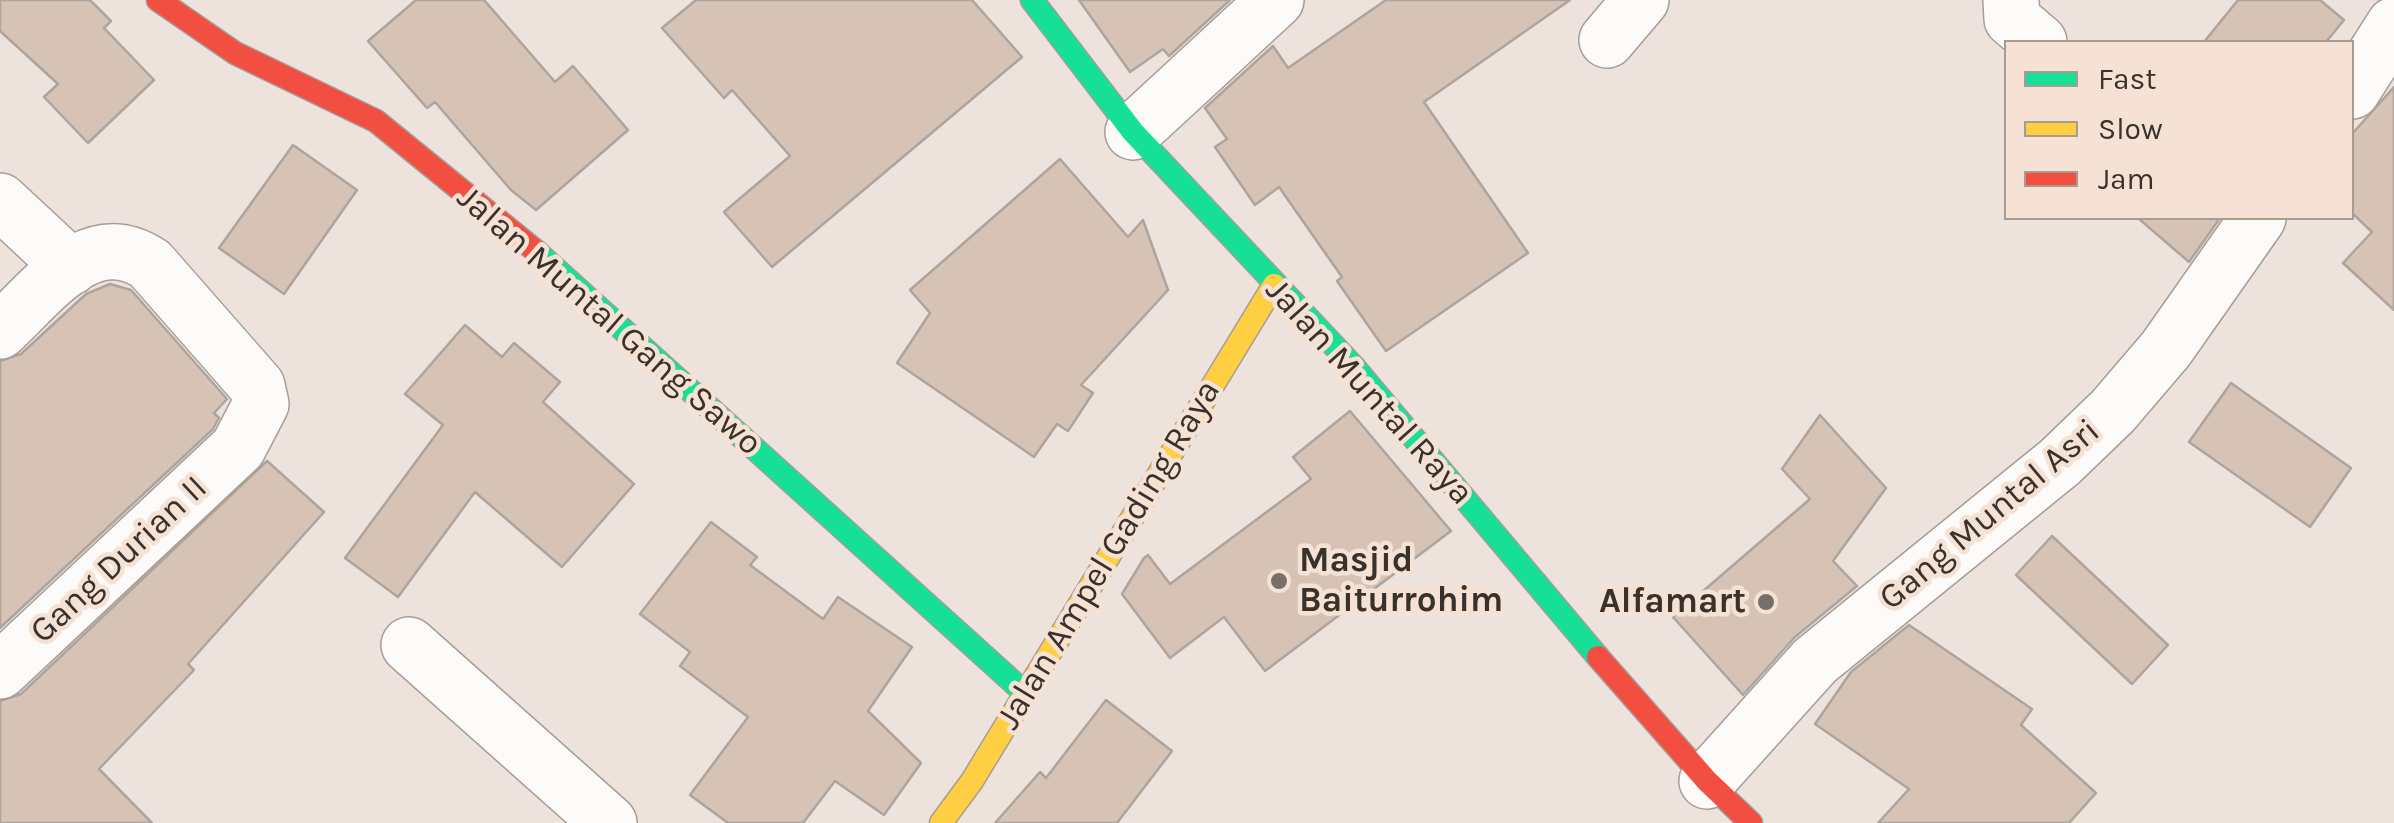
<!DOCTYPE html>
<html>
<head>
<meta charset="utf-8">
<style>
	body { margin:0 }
	#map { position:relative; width:2394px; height:823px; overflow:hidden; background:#eee3dc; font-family:Karla,sans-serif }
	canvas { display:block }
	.legend { position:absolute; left:2004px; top:40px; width:350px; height:180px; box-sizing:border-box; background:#f6e2d4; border:2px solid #aa9b91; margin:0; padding:12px 18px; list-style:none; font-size:30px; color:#39312c }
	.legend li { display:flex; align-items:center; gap:20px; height:50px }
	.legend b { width:50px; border:2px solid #aa9b91 }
</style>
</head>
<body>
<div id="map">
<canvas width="2394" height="823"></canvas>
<ul class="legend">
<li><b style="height:12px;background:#16e098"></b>Fast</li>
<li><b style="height:12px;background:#ffcf43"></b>Slow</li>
<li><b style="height:12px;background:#f24e42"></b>Jam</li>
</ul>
</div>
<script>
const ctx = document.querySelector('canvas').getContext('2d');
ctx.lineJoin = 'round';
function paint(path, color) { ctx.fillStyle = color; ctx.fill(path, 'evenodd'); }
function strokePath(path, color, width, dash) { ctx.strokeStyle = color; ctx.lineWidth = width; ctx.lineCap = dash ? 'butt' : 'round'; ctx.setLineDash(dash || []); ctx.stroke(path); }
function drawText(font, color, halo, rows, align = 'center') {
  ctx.font = font + ' Karla,sans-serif'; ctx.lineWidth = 9; ctx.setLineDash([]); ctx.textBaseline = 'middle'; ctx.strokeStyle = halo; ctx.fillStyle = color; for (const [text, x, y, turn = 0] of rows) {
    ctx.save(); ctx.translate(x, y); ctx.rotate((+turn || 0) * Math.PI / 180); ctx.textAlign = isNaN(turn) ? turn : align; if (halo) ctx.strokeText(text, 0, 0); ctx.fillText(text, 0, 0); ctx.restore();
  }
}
const building = new Path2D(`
	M0,0H90L111,21L104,28L154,80L88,143L44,97L58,84L0,31Z
	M416,0H484L555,82L573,66L628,130L536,210L511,190L435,102L427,108L368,41Z
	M696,0H972L1022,57L772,267L724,212L790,156L732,90L724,98L662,28Z
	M1079,0H1230L1169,56L1163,49L1130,72Z
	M1386,0H1570L1424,102L1528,253L1386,351L1337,281L1342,277L1279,187L1255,205L1215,147L1227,139L1205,108L1273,46L1288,68Z
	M2238,0H2320L2344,20L2326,42H2204Z
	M2394,87V310L2343,263L2372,232L2352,213V134Z
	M293,145L357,190L284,294L219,248Z
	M1060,159L1128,237L1143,220L1168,290L1081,385L1093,393L1068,431L1057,424L1034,457L897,363L930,313L910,290Z
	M2138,218H2220L2189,262Z
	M110,284L131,290L227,399L214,413L219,418L213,429L0,628V361L21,354L86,294Z
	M465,325L502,357L514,343L560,382L543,402L634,484L562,567L475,492L398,597L345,558L443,425L405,394Z
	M2231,383L2351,468L2310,527L2189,442Z
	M1350,411L1451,531L1265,671L1224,617L1170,658L1122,594L1144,558L1148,555L1170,584L1311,479L1293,457Z
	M1820,415L1886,488L1833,561L1857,586L1795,637L1743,695L1673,617L1810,499L1782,469Z
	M267,461L324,512L188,664L194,670L99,769L152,823H0V701L21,694Z
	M711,522L757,557L750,565L823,619L838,597L912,647L868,711L921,763L884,815L835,781L803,823H728L690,795L748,717L680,666L690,652L640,614Z
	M2052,536L2168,645L2132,684L2016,575Z
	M1909,625L2032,709L2021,725L2096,793L2069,823H1878L1909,789L1815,724L1851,672Z
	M1106,700L1172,751L1117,823H995L1040,772L1046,778Z`);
const street = new Path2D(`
	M2011,0L2012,19L2039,42
	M1607,40L1641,0
	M2352,91L2394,25
	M1133,132L1276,0
	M0,201L71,267
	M0,331C43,292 89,224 150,264L257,386L261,404L238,448L0,671
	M409,645L609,823
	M1707,781L1815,661L2060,462L2113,411L2166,349L2258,218`);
const fast = new Path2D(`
	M1032,0L1133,132L1354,367L1598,657
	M537,252L1025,693`);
const slow = new Path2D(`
	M941,823L972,781L1274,285`);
const jam = new Path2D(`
	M158,0L235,53L376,121L537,252
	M1598,657L1707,781L1751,823`);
const markers = [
	[1279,581,10,"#786f6a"],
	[1766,602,10,"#786f6a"]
];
const streetNames = [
	["Jalan Muntal Gang Sawo",609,321,41],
	["Jalan Muntal Raya",1369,392,48],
	["Gang Muntal Asri",1990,515,-40],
	["Jalan Ampel Gading Raya",1109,555,-59],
	["Gang Durian II",119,560,-43]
];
const poiNames = [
	["Masjid",1299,561],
	["Baiturrohim",1299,601],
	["Alfamart",1746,602,"right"]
];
paint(building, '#d6c3b5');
strokePath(building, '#ada49f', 2.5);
strokePath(street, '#a59d97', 58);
strokePath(fast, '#a59d97', 25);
strokePath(slow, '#a59d97', 25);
strokePath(jam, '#a59d97', 25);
strokePath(street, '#fcfbfa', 55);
strokePath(fast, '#16e098', 22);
strokePath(slow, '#ffcf43', 22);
strokePath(jam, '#f24e42', 22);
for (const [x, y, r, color] of markers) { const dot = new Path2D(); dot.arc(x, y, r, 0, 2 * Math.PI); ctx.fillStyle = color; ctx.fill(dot); strokePath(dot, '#f6e2d4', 4); }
drawText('35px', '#39312c', '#f6e2d4', streetNames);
drawText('bold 35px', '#39312c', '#f6e2d4', poiNames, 'left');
</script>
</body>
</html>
